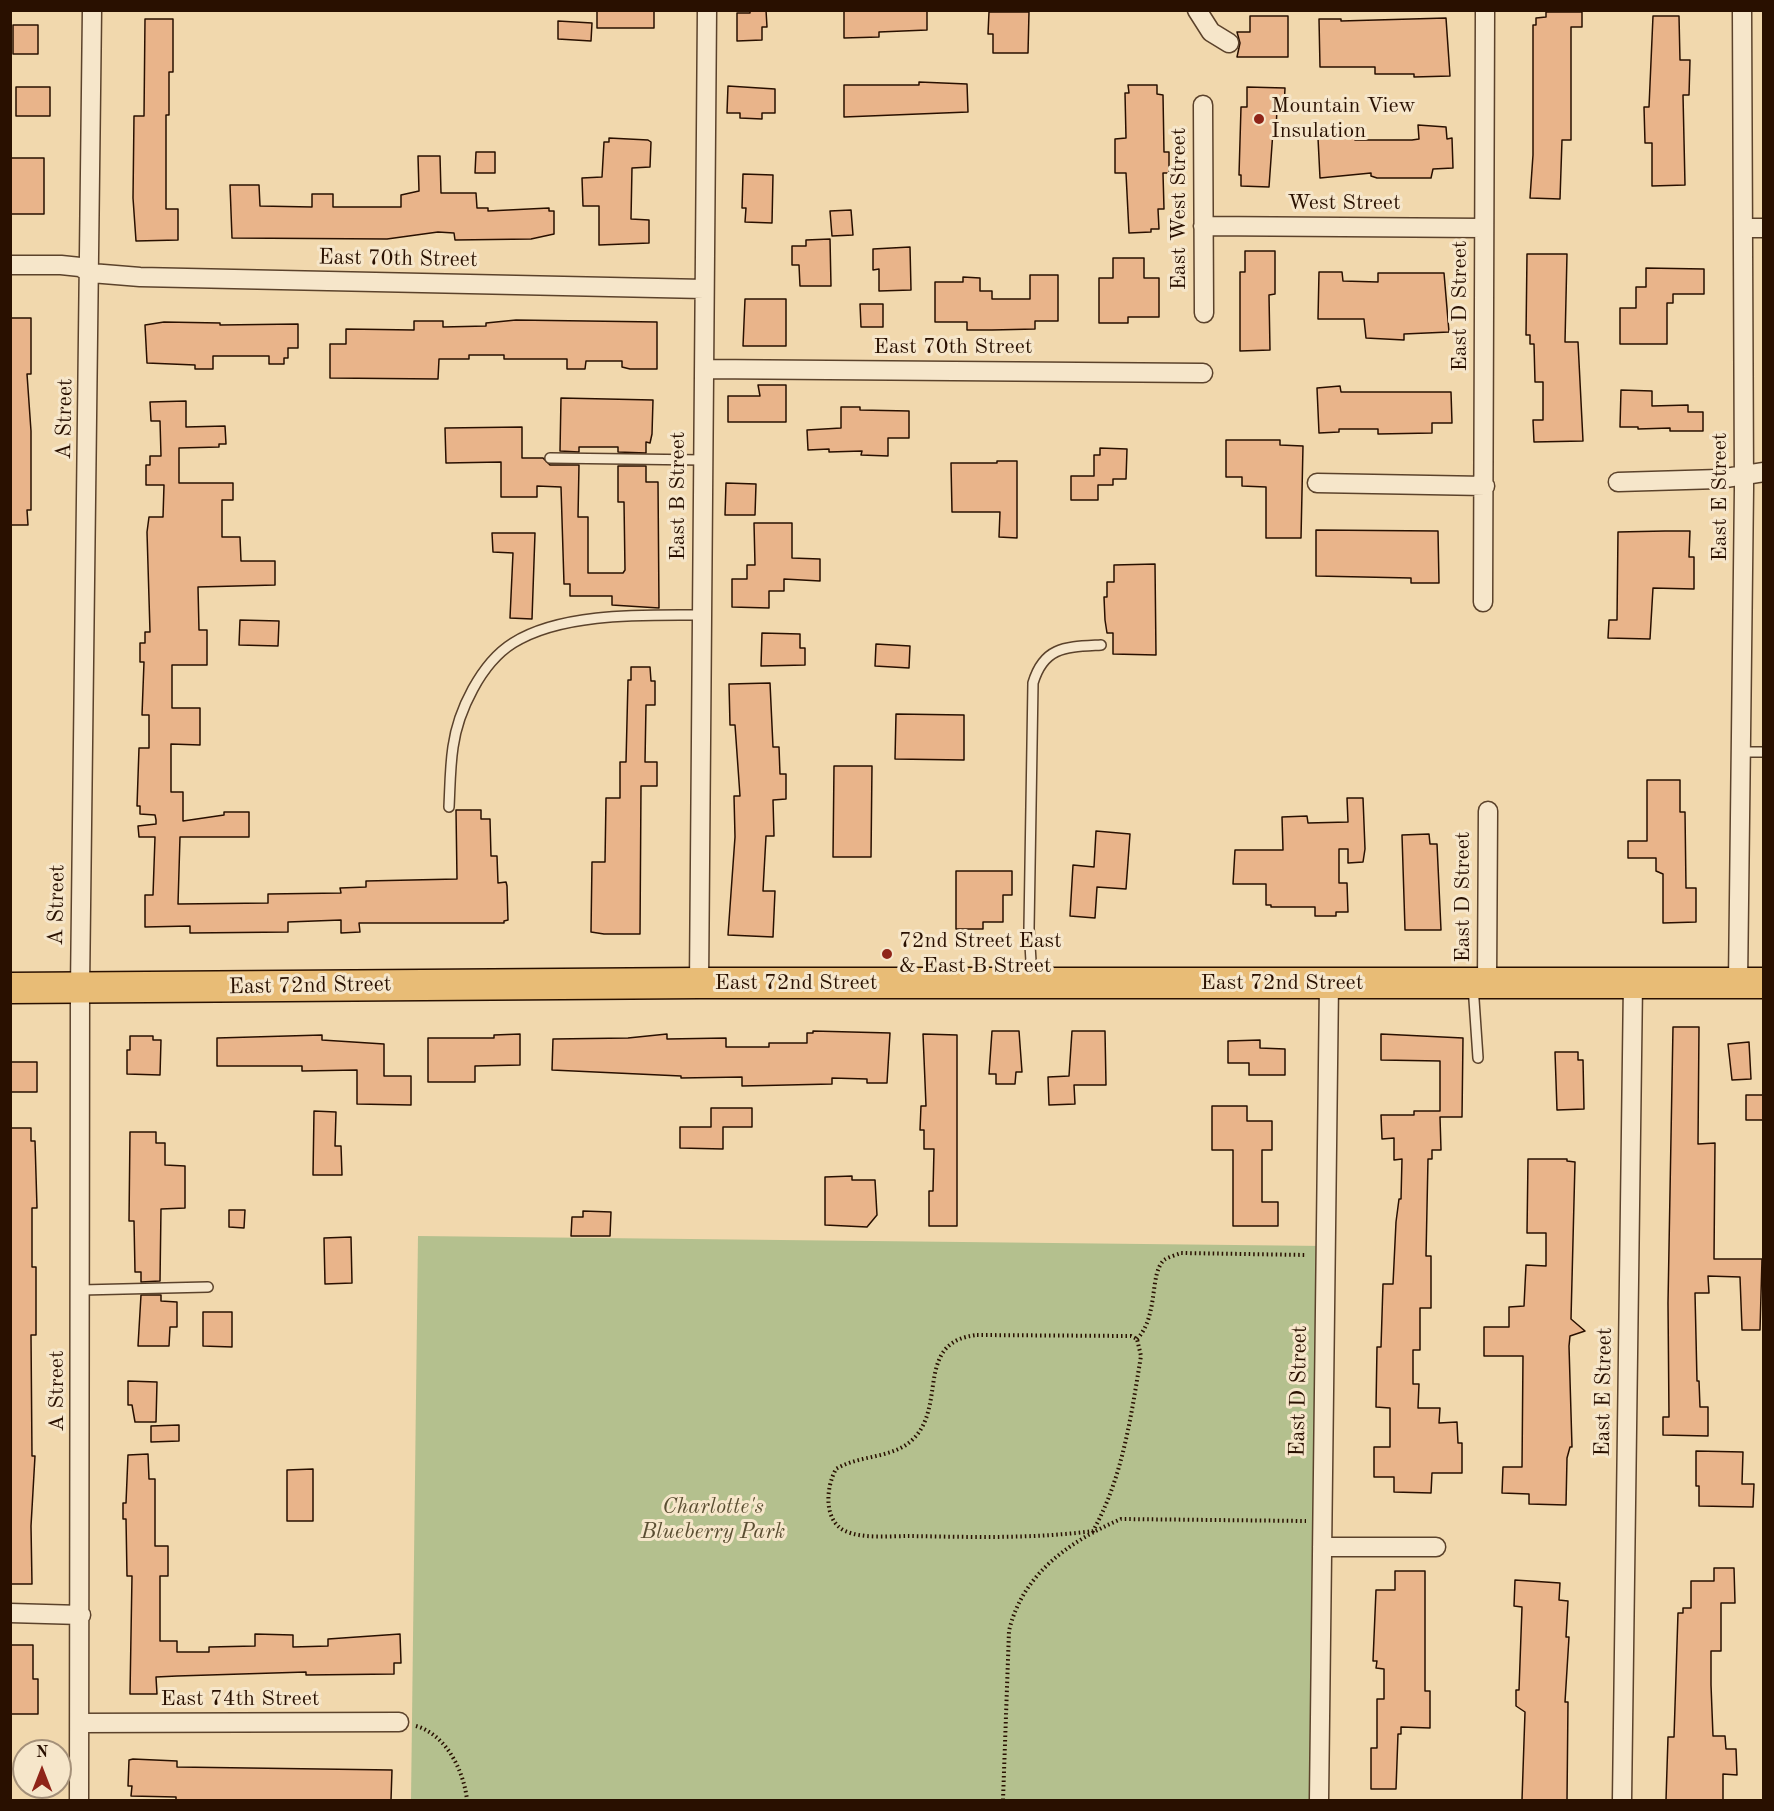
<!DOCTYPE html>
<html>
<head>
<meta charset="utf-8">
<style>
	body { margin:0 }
	#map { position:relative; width:1774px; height:1811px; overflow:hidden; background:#f1d8ad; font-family:"Old Standard TT",serif }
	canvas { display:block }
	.frame { position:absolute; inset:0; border:12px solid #291000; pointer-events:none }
	.north { position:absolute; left:12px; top:1739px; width:60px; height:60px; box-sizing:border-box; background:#f6e6ca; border:2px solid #a49079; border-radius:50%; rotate:0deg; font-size:16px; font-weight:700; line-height:24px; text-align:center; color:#291000 }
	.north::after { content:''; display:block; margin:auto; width:21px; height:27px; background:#8f2418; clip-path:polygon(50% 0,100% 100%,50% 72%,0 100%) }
</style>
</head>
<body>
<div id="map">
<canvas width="1774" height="1811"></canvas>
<div class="frame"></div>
<div class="north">N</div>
</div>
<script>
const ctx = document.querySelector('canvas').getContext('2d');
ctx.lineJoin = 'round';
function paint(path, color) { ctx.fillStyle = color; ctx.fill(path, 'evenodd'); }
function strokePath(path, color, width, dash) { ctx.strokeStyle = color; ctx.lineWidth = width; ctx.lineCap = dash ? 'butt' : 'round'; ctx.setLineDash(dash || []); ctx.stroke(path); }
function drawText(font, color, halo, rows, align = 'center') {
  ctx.font = font + ' "Old Standard TT",serif'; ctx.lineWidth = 6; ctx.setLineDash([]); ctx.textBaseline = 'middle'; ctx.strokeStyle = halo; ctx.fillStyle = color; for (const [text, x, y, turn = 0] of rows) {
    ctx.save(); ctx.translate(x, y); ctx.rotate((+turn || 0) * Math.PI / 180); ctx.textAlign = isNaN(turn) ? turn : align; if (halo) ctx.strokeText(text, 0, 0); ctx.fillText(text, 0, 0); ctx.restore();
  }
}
const green = new Path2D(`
	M418,1236L1325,1246L1319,1800H411Z`);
const building = new Path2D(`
	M597,10H654V28H597Z
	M750,10H766L767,27H762V40L737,41V13H750Z
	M844,10H927V30L879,32V37L844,38Z
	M989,12H1029L1028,53H993V34H988Z
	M1546,12H1582V27H1571V140H1562L1560,199L1530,198L1533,155V25H1536V18L1546,17Z
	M1250,16H1288V57H1237L1240,43L1237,32H1250Z
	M1653,16H1679L1680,60H1690L1689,95H1683L1685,185L1652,186V143H1645L1644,107H1649Z
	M1446,18L1450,76L1414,77V74H1375V67H1320L1319,19H1341V21Z
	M145,19H173V72H169V115H166V209H178V240L136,241L133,198L134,116H144Z
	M558,21L592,23L591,41L558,39Z
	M13,25H38V54H13Z
	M919,82L967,84L968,112L844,117V85H919Z
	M1128,85H1157V94L1163,95L1164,152H1169V173H1163L1164,209H1158L1159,229H1151V232L1129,233L1126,173H1115V139L1126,138L1125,93H1129Z
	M728,86L775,89V113H762V119L740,118V113H727Z
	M16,87H50V116H16Z
	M1247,87L1285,88L1284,108H1277L1276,131H1273L1269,187L1241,186V175H1239L1241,107H1247Z
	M1418,125L1446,127L1447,139L1452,138L1453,168L1433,169L1431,178H1377L1371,176V173L1320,178L1318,138L1354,136L1355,140H1412L1419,139Z
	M609,138L648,140L651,142L650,167L632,168L631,219L649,220V243L599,245V206H583L582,178L602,177L604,142H609Z
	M476,152H495V173H475Z
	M418,156H440L441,193H476L477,208H488V211L549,208V211H554V234L531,239L455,240L454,233L438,232L387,239L232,238L230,185H259L260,206L312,207V194H333V207H401V195L419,191Z
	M11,158H44V214H11Z
	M743,174L773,175L772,223L745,222L746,208H742Z
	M851,210L853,235L832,236L830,211Z
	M830,239L831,286H800L799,265H792V246H806V240Z
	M910,247L911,290L879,291V269L873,270V249Z
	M1245,251H1275V294L1269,295L1270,350L1240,351V272H1245Z
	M1527,254H1567L1565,342H1578L1583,441L1534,442L1533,420H1543V382H1535L1534,344H1530V335H1526Z
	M1113,258H1144V278H1159V317H1128V323H1099V278H1113Z
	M1646,268L1704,269V294H1673V303H1667V344H1620V308H1636V287H1646Z
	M1319,272H1342L1343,281L1378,282V273H1444L1449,332L1404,334V340L1366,338L1364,319H1318Z
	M1030,275H1058V321H1035V329L992,330H967V322H935V282H963V277L980,278V291H992V299H1030Z
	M745,299H786V346H743Z
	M860,304H883V327H861Z
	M10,318H31V374H27L31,431V510H27L28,525H10Z
	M516,320L657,322V369H630L622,367V361H586L585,369H567V359H504V355H469V359H439L438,379L330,378V344H346V329L414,330V321H443V327L486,326V323Z
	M164,322L220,323V325L298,324V348H288V358H284V364H269V356H213V369H195V365L147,363L145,325Z
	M758,385H786V422H728V396H760Z
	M1340,386L1341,392H1451L1452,423H1432V433L1378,434V429H1339V432L1319,433L1317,388Z
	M1621,390L1652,391V406L1688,405V412H1703V431H1670V428L1638,429V427H1620Z
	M561,398L653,400L652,434L650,443L646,442V453L618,452V447H579V452L560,451Z
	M186,401V427L225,426L226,444H219V447L179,448V483H233V500H222V537H240L241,561H275V585L198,587L199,630H207V665H172V708H200V745L171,744V792H183V821L224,815V812H249V837H180L178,904L268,903V894L341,893L340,888L366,887V881L457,879L456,810H481V819H490L491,856H497L498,883L506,882L507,886L508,920L504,921V923H359L360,932L341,933V920L288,922V932L190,933V926L145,927V895H153L155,837H139L138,826L156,824V820L155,815L140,814V806H137L139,748H149V715H142L144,662H140V643H145V632H150L147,532L149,517H163L164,485H146V465H150V456H161L160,421H151L150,402Z
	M841,407H860V410L909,411V438H888V456L861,455L862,451L829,452V449L808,450L807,430L841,428Z
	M522,427V458H543L550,465H579L578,517H588V573H623L625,570L624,502H618V466H646V482H658L659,608L612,605V596H570V584H564L561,487L537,486V497H501V462L446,463L445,428Z
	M1226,440H1280V445L1303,446L1301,538H1266V487L1242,486V477H1226Z
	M1100,448L1127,449L1126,479H1113V485H1098V500H1071V476H1094V455H1100Z
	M997,461H1017V538L999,537L1000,512H952L951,463H997Z
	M726,483L756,484L755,515H725Z
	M754,523H792V558L820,559V581L784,579V591H769V608L732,607V579H747V565H755Z
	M1316,530L1438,531L1439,583H1411V578L1316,576Z
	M1665,531H1690L1689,557H1694V589L1653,588L1650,639L1608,638L1609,620H1617L1618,532Z
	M492,533H535L532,619L510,618L513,553L493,552Z
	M1155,564L1156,655L1113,654V633H1107L1105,620L1104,597H1107V582H1114V565Z
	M240,620L279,621L278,646L239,645Z
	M762,633L800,634V648H805V665L761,666Z
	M876,644L910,646L909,668L875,666Z
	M631,667H650L651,681H655V705H646L645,762H657V786H641L640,934H604L591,932L592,862H605L606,798H620V762H626L628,680H631Z
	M770,683L773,747H779L780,774H786V799L773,800L774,836H766L763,891H775L773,937L728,935L735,837L734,796H740L735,725H730L729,684Z
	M896,714L964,715V760L895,759Z
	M834,766H872L871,857H833Z
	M1647,780H1680V812H1685L1686,888H1696V922L1663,923V874L1656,871V858H1628V841H1647Z
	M1347,798H1363L1365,849L1363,862L1348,863V849H1339V883H1347L1348,912H1336V916H1315V907H1271V905H1266V884H1233L1235,850H1283L1282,817L1307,816L1308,823L1348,822Z
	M1096,831L1130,834L1126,889L1097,887L1095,918L1070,916L1073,865L1094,867Z
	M1429,834L1430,844H1437L1441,930H1405L1402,835Z
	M956,871H1012V895H1003V922H983V929H956Z
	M1673,1027H1699L1698,1144L1715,1143L1714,1259H1762L1760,1330H1742L1740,1277L1708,1276L1709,1293H1695L1697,1381H1699L1700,1407H1708V1436L1663,1435V1417H1669L1668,1303Z
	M813,1031L890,1033L887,1083H867V1079L832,1078V1084L742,1086V1077L681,1078V1076L552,1070L553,1039L628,1038L667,1034V1039L726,1038V1047H769V1043H807V1033H813Z
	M992,1031H1019L1022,1072H1016L1015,1084H996V1074H989Z
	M1072,1031H1105L1106,1085H1074L1075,1104L1049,1105L1048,1077L1069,1076Z
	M520,1034V1065L475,1066V1082H428V1038H494V1035Z
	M923,1034L957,1035V1226H929V1191H933L934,1149H924V1130H920L921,1106H926Z
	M1381,1034L1463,1038L1462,1117H1440L1441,1150H1432V1159H1428L1426,1256H1431V1308H1420V1350H1413V1384H1419L1418,1408H1440L1439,1423L1457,1422L1458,1443H1462V1473H1432L1431,1493L1394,1492V1477H1374V1447H1390V1408L1376,1407L1377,1347H1381L1383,1284H1393L1396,1222L1399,1199H1401L1402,1159L1394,1160V1138L1382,1139L1381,1115H1414V1111H1440V1061L1381,1060Z
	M322,1035V1040L384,1044V1076H411V1105L357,1104V1070L302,1071V1066H217V1038Z
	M130,1036H153V1040H161L160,1075L127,1074V1050H130Z
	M1260,1040V1048L1285,1049V1075H1249V1063H1228V1041Z
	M1749,1042L1751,1079L1732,1080L1728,1044Z
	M1555,1052H1578V1060H1583L1584,1109L1557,1110Z
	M10,1062H37V1092H10Z
	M1746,1095H1764V1120H1746Z
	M1212,1106H1247V1121H1272V1150H1262V1202H1278V1226H1233V1150H1212Z
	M711,1108H752V1127H723V1149L680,1148V1127H711Z
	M314,1111L336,1112L335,1146H341L342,1175H313Z
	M10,1128H31V1141H35L37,1208H32V1267H36V1335H31L32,1456H35L31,1526L32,1584H10Z
	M130,1132H156V1143H165V1165L185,1166V1208L161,1209L160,1281L141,1282V1272H135L134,1221H129Z
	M1528,1159H1567V1161L1575,1162L1571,1319L1585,1331L1570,1336L1569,1346L1572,1447H1570L1567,1458L1566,1505L1529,1504V1494L1502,1493L1503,1467H1522L1523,1356H1484V1327H1509V1307L1524,1306L1526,1265L1546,1266V1233H1527Z
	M852,1176V1180H875L877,1215L867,1227L825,1225V1177Z
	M229,1210H245L244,1228L229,1227Z
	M583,1211L611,1212L610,1236H571L572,1217H583Z
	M351,1237L352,1283L325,1284L324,1238Z
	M141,1295H161V1301L177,1302V1327H170L169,1346H138Z
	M203,1312H232V1347L203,1346Z
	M128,1381L157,1382L156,1422H135L132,1405H128Z
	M179,1425V1441L151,1442V1426Z
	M1696,1451L1743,1452L1742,1484H1754L1753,1507L1699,1506V1486H1696Z
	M148,1454L149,1479H155V1546H168V1576H160V1641H177V1652H209V1647L255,1646V1634L293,1635V1647L328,1646V1639L400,1634L401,1663H394V1674L306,1675V1672L177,1676L156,1677L157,1694H130L132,1576H127L126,1519H123V1503H126L128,1455Z
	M313,1469V1521H287V1470Z
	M1714,1568H1734L1735,1603H1721V1651H1711V1685L1713,1736H1725L1726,1749H1736L1737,1775L1723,1774V1800H1666L1668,1737H1674L1678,1613H1683V1608H1691V1581H1714Z
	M1395,1571H1425V1691H1430V1728L1401,1727V1734H1398L1396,1789H1371V1748H1377V1699H1384V1669L1376,1668L1377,1661H1373L1376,1590H1395Z
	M1515,1580L1560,1583L1559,1600L1568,1601L1566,1637H1569L1565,1702H1568L1567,1800H1522L1525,1712L1516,1706V1690H1519L1522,1607L1514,1606Z
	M10,1645H33V1679H38V1714H10Z
	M133,1759L177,1761V1767L392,1770L391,1800H176V1797L131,1796L132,1786H128L129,1760Z`);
const path = new Path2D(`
	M977,1335L1131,1336L1137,1339L1141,1356C1131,1416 1123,1477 1093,1531C1032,1539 970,1537 909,1536C890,1536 863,1539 845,1531C823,1520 826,1487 836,1469C864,1452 902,1461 921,1429C942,1394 920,1341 977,1335Z
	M1137,1339C1159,1316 1149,1274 1164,1260C1168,1257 1176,1255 1181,1253L1307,1255
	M416,1726C447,1735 464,1772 467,1800
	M1003,1800L1009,1631C1022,1574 1070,1541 1121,1519L1306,1521`);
const lane = new Path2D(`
	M550,458L703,460
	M1743,752H1764
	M449,807C450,787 450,767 453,747C458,711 481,663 513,643C562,612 645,615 701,615
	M1032,978L1029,928L1033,683C1044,646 1066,647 1101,645
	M1473,985L1478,1058
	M81,1290L208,1287`);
const street = new Path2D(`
	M1197,10L1211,32L1229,43
	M1203,105L1204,313
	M1203,226L1483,228
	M1744,228H1764
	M10,265H61L80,267L91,273L140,277L704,289
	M704,369L1203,373
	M1618,482L1719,479L1764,472
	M1317,483L1485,486
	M1483,602L1485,10
	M699,983L707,10
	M1487,983L1488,811
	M1738,983L1744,488L1742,10
	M1322,1547H1436
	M10,1613L81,1615
	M80,1723L399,1722
	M79,1800L80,988L92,10
	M1319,1800L1329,983
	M1622,1800L1633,983`);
const primary = new Path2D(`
	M10,988L699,983H1764`);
const markers = [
	[1259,119,6,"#8f2418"],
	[887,954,6,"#8f2418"]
];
const poiNames = [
	["Mountain View",1271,106],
	["Insulation",1271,131],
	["72nd Street East",899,941],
	["& East B Street",899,966]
];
const streetNames = [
	["West Street",1344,203],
	["East West Street",1179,209,-90],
	["East 70th Street",398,259,1],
	["East D Street",1460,306,-90],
	["East 70th Street",953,347],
	["A Street",65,419,-89],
	["East B Street",678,496,-90],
	["East E Street",1720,497,-90],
	["East D Street",1463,897,-90],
	["A Street",57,905,-89],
	["East 72nd Street",796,983],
	["East 72nd Street",1282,983],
	["East 72nd Street",310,986,-1],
	["A Street",57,1391,-90],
	["East D Street",1299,1391,-89],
	["East E Street",1604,1392,-89],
	["East 74th Street",240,1699]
];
const parkNames = [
	["Charlotte's",713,1507],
	["Blueberry Park",713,1532]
];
paint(green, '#b4c08e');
paint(building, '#e9b48a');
strokePath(building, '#291000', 1.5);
strokePath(lane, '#5b422b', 12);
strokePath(street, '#5b422b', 21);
strokePath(primary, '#291000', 33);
strokePath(path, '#291000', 4, [1.5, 3]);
strokePath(lane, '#f6e6ca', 9);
strokePath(street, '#f6e6ca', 18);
strokePath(primary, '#e8bc76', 30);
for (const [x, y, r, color] of markers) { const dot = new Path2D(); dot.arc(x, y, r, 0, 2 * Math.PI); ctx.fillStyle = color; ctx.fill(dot); strokePath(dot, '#f6e6ca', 2); }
drawText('22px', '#291000', '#f6e6ca', poiNames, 'left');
drawText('22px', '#291000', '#f6e6ca', streetNames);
drawText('italic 22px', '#5a4e32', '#f6e6ca', parkNames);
</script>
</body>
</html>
